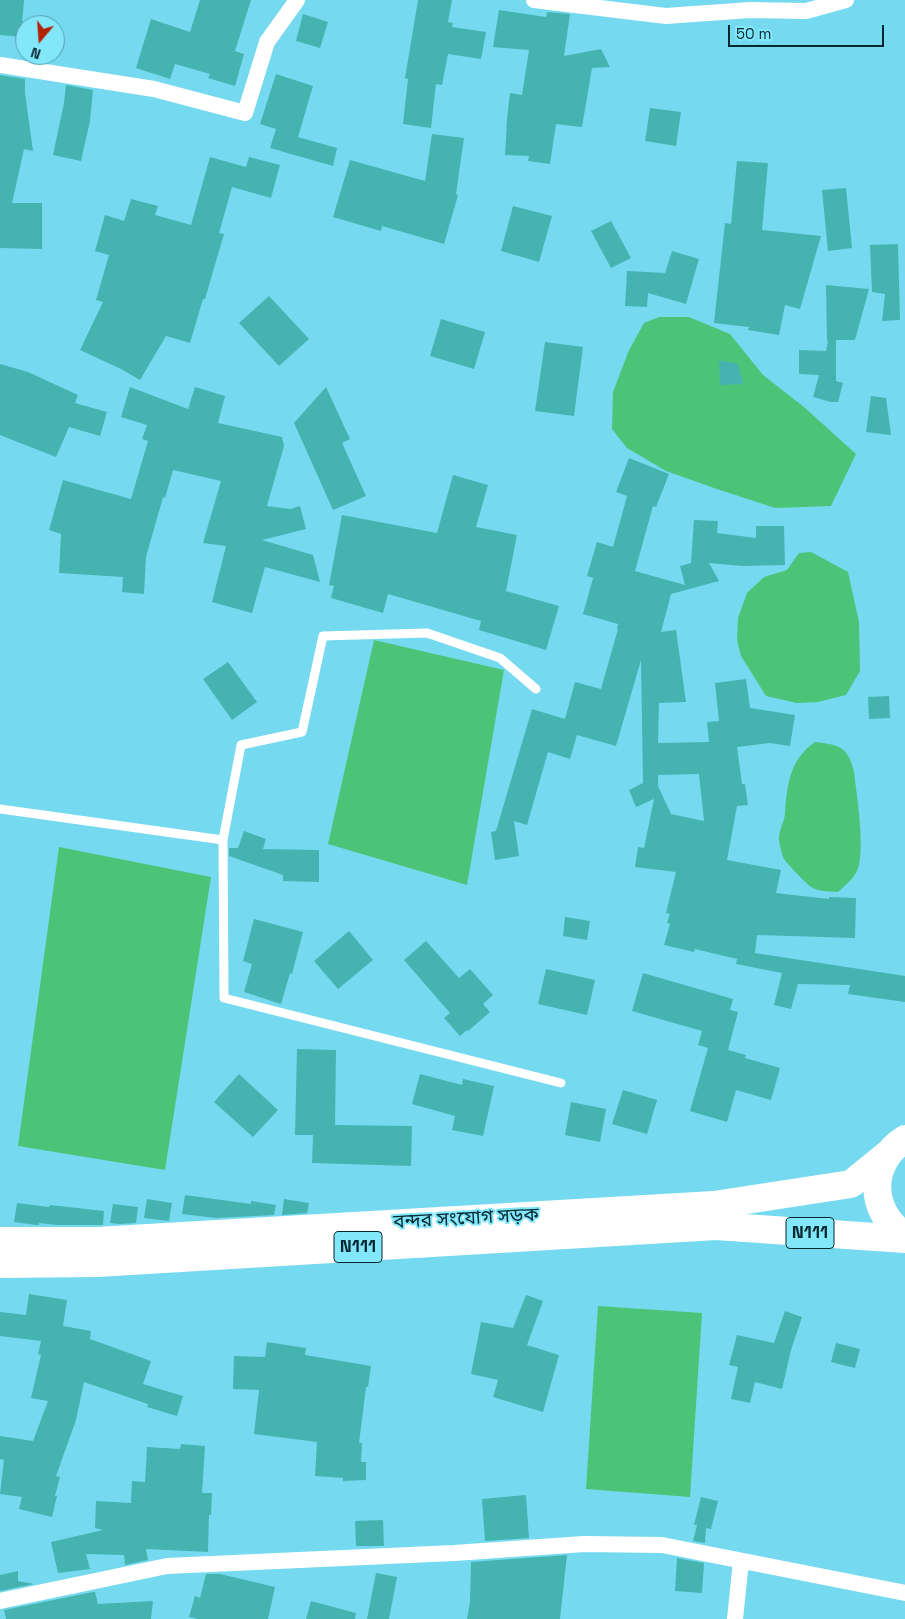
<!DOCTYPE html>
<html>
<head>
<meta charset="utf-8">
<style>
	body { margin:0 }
	#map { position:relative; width:905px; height:1619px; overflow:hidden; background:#75daef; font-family:"Space Grotesk",sans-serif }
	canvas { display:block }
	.north { position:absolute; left:15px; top:15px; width:50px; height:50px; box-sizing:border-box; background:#83e7fc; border:1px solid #519aaa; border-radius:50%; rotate:198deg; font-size:14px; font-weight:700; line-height:20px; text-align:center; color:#05272e }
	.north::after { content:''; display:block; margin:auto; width:18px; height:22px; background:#b12405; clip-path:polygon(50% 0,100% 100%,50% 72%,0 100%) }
	.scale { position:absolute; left:728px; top:25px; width:156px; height:22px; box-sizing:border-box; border:2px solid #05272e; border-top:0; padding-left:6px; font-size:15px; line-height:18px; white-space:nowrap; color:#05272e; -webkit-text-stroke:4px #83e7fc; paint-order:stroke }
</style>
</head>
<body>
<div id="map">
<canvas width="905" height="1619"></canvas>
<div class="north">N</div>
<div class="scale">50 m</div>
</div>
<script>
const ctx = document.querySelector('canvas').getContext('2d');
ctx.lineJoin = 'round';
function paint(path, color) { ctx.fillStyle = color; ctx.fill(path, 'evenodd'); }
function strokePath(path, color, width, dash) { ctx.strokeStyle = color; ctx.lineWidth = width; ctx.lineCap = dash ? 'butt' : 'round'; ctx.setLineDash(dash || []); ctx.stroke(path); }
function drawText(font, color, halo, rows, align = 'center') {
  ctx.font = font + ' "Space Grotesk","Noto Sans Bengali",sans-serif'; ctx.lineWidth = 4; ctx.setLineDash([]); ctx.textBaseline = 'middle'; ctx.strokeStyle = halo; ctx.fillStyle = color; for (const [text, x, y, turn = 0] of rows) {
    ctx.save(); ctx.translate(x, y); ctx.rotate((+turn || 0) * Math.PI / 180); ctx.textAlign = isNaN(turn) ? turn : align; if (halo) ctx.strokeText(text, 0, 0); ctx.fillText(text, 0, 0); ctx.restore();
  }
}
const water = new Path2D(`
	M659,317H689L730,334L763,375L804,407L856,454L831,506L775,508L714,488L666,471L627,448L612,429L613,392L629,350L644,323Z
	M811,552L848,572L859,622L860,671L846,695L818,702L797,703L766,696L741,656L737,640L738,618L747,593L764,577L787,570L799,553Z
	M374,640L504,670L467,885L328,844Z
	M815,742C839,745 848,746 854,772C857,797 864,841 859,865C856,877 847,884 838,892C829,891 819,892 811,887C807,884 787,864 784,859C782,855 780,846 779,840C778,832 784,823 785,814C787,786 789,760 815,742Z
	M59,847L211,877L165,1170L18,1146Z
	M598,1306L702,1313L690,1497L586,1489Z`);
const building = new Path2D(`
	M0,0H24L21,37L0,35Z
	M200,0H251L235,51L244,54L235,86L208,78L210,74L175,64L170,79L136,68L151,19L190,32Z
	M418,0H452L448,22L453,23L452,27L486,32L481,59L448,54L442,85L436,84L431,128L403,124L408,79L405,78Z
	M499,10L546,17L547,12L570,14L564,56L601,49L610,67L592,68L582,127L556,124L550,164L528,161L529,156L505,155L507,119L510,93L522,95L529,50L493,47Z
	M303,14L328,22L320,48L296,41Z
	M276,74L313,86L298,137L337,148L333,166L270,148L276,129L260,124Z
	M0,75L25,79V93L33,151L24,149L12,203H42V249L0,248Z
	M66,85L93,90L90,121L81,161L53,155L64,103Z
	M650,108L681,112L676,146L645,141Z
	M432,134L464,138L456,194L458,195L444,244L382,226L381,231L333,217L350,160L425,181Z
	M210,157L246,167L249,157L280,165L271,198L232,187L219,233L224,234L205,299H203L190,343L166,336L140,380L121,369L80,350L103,302L96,300L109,255L95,251L105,215L124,221L131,199L158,206L155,215L191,225Z
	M737,161L768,163L762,230L821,236L800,309L785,305L779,335L748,330L749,327L714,323L725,223L731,224Z
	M846,188L852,248L828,251L822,190Z
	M513,206L552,216L539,262L501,251Z
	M611,221L631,258L611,268L591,231Z
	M898,244L900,320L882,321L885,294L872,292L870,245Z
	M672,251L699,259L686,304L648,293L647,307L625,306L627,271L665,273Z
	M826,285L869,289L855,340H836V381L843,383L838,402H831L813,397L819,375L799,374V350L826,351L828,341H827Z
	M269,296L309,339L279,366L239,323Z
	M441,319L485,332L474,369L430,356Z
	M545,342L583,347L574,416L535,411Z
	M719,360L738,364L743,384L720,385Z
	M0,364L28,372L78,395L75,403L107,412L100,436L69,427L56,457L0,435Z
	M130,387L188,409L195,387L225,396L218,423L282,437L284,446L267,506L290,509L300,506L306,529L262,540L313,555L320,582L265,567L252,613L212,602L226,546L203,543L221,481L173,470L165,498L163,497L146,557L144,594L122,592L123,577L59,573L61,534L49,530L63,480L131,499L148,441L142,439L147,425L121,417Z
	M326,387L350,439L342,443L366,496L333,510L294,423Z
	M871,396L886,398L891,435L866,432Z
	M629,458L669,474L656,507L653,506L635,571L685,585L680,566L691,563L694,520L718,521L717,533L756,538V526H784L785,565L742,566L709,563L719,581L671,594L661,632L676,630L686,702L659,703L658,743L709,742L707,722L719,721L715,683L746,679L750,708L795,715L790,746L770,743L737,747L742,784H745L748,805L737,806L727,860L781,870L776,893L829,899V897L856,898L855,938L757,935L755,953L905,976V1002L848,994L850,985L798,984L791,1009L774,1005L782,973L736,964L737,959L695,949L694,952L664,945L670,924L667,923L670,914L666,913L676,872L635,867L638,847L644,848L654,799L636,807L629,790L643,783L641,660L616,746L577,735L570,759L548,752L527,825L514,821L519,856L495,860L491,832L496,831L532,709L565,719L575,682L601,689L618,629H617L618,624L583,614L593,578L587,576L597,542L613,547L627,496L616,492ZM699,774L704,821L671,814L658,786V775Z
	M453,475L488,485L476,527L517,535L506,591L559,606L546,650L479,630L481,621L388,594L383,613L331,598L334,586L329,585L342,515L437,533Z
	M228,662L257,702L232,720L203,679Z
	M889,696L890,718L869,719L868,697Z
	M244,831L266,839L263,849L319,850V882L283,881V875L229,856V848H238Z
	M565,917L590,921L587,940L563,936Z
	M254,919L303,932L292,974L290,973L281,1004L244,992L252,964L243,961Z
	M349,931L373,960L338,989L314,961Z
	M426,941L459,978L470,969L493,995L483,1004L490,1012L468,1031L467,1030L460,1036L444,1018L450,1013L404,960Z
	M546,969L595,980L587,1015L538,1004Z
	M643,973L733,999L730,1010L738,1012L728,1050L746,1055L745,1058L780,1068L771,1100L736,1090L727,1122L690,1111L708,1048L698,1045L702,1031L632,1011Z
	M297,1049L336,1050L335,1125L412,1126L411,1166L312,1163L313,1135H295Z
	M239,1074L278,1110L253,1137L214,1102Z
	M420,1074L462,1085L463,1079L494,1086L483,1136L452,1130L455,1116L412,1104Z
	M623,1090L657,1100L647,1134L612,1124Z
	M571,1102L606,1109L600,1142L565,1135Z
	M185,1195L251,1204V1201L276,1205L274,1215L216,1218L182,1214Z
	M147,1199L172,1203L169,1221L144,1218Z
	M284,1199L309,1203L307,1213L282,1215Z
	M17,1203L49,1207L50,1205L104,1211L103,1225H57L39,1223V1225H36L14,1222Z
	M113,1204L138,1207L136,1223L119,1224L110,1223Z
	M29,1294L67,1300L63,1326L91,1331L90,1339L151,1361L143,1384L183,1396L177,1416L147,1407L148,1404L84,1382L76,1420L56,1476L60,1477L55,1496H57L52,1517L19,1509L22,1497L0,1494L4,1460L0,1459V1436L33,1441L48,1401L31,1398L41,1355L38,1354L41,1341L0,1336V1312L26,1315Z
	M526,1295L543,1301L527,1345L559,1355L543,1412L493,1397L498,1380L471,1374L481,1322L513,1328Z
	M785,1311L802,1317L791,1350L782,1389L755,1382L750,1403L731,1399L738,1367L729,1365L737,1335L774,1343Z
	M267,1342L306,1348L305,1355L371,1366L368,1387H366L359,1443H362L361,1462H366V1480L343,1481V1478L315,1476L317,1442L254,1434L259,1390L233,1389L234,1356L265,1357Z
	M836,1343L860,1349L855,1368L831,1362Z
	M181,1444L205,1446L202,1493H212L211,1515H209L208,1552L146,1549L148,1560L125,1565L124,1555L86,1554L90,1569L58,1573L51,1542L103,1530L95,1528L96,1501L131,1503L132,1481L145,1482L147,1447L180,1449Z
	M526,1495L529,1538L485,1541L482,1499Z
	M701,1497L718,1501L711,1529L706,1528L705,1543L693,1541L697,1525H694Z
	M383,1520L384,1546H356L355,1521Z
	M567,1555L560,1619H467L470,1602L471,1562Z
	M677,1558L704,1563L702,1593L675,1591Z
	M18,1571V1581L34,1584L0,1591V1575Z
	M376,1573L397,1577L389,1619H367Z
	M206,1574H220L275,1587L268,1619H198L189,1617L195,1596L200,1598Z
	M93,1592H95L98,1604L153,1601L151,1619H6L4,1610Z
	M311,1601L356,1613L355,1619H306Z`);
const service = new Path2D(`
	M536,689L500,658L427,633L323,636L302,732L241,745L223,840L224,998L561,1083
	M0,809L223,840`);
const minor = new Path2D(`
	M534,0L666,16L750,10L806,11L846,0
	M0,65L154,89L245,113L267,42L297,0
	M0,1601L167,1566L454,1553L584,1544L662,1545L905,1593
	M735,1619L741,1561`);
const trunk = new Path2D(`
	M905,1139C867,1163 869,1212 905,1236
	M0,1241H97L714,1205L851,1184L889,1153
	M0,1264L97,1263L716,1226L905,1239`);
const shields = [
	[810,1233,48],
	[358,1247,48]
];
const shieldNames = [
	["N111",810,1233],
	["N111",358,1247]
];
const streetNames = [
	["বন্দর সংযোগ সড়ক",466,1219,-3]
];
paint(water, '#4bc478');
paint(building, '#45b3b0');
strokePath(service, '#fff', 9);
strokePath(minor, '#fff', 16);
strokePath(trunk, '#fff', 28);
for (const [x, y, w] of shields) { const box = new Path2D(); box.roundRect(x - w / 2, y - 15.5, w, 31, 4); ctx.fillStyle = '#83e7fc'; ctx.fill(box); strokePath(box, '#05272e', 1); }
drawText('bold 18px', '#05272e', null, shieldNames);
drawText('19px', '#05272e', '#83e7fc', streetNames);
</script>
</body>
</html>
